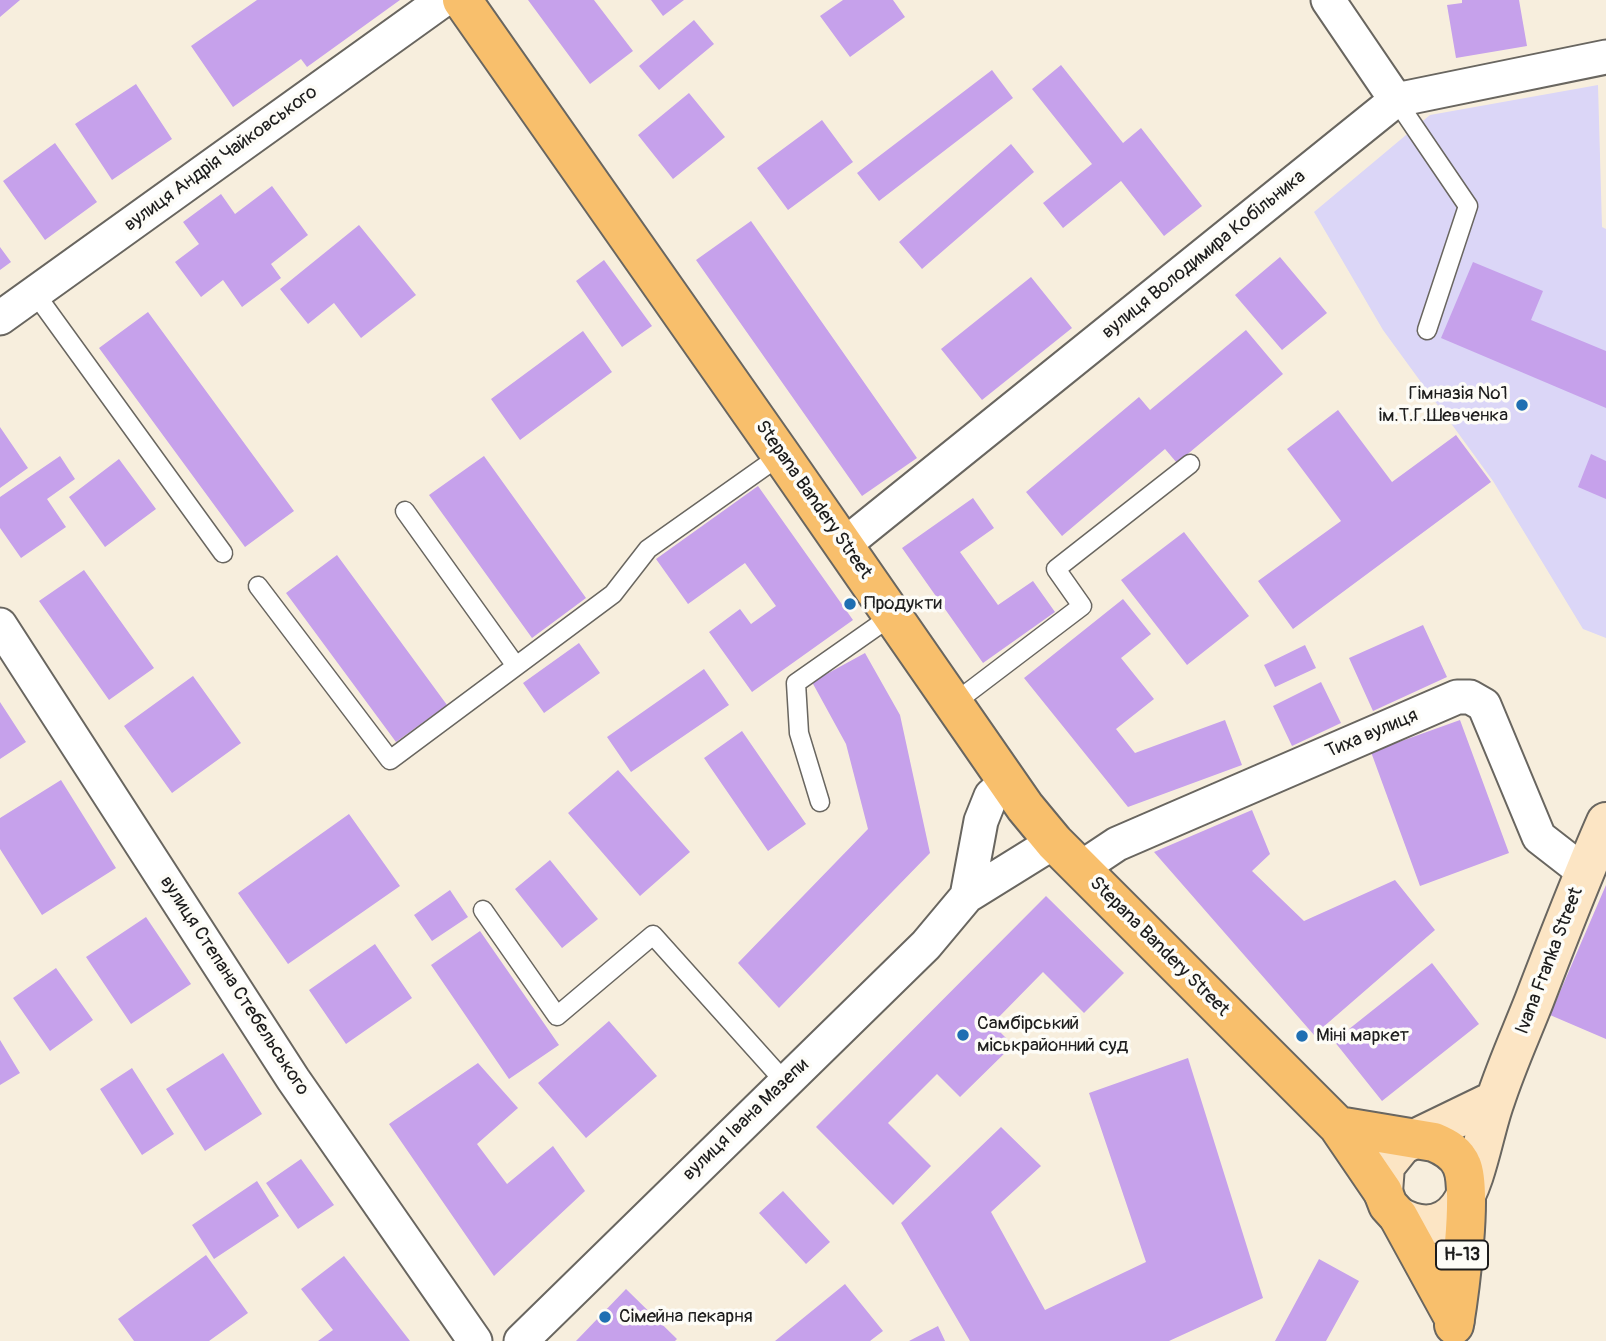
<!DOCTYPE html>
<html>
<head>
<meta charset="utf-8">
<style>
	body { margin:0 }
	canvas { display:block; background:#f7eedd }
</style>
</head>
<body>
<canvas width="1606" height="1341"></canvas>
<script>
const ctx = document.querySelector('canvas').getContext('2d');
ctx.lineJoin = 'round';
function paint(path, color) { ctx.fillStyle = color; ctx.fill(path, 'evenodd'); }
function strokePath(path, color, width, dash) { ctx.strokeStyle = color; ctx.lineWidth = width; ctx.lineCap = dash ? 'butt' : 'round'; ctx.setLineDash(dash || []); ctx.stroke(path); }
function drawText(font, color, halo, rows, align = 'center') {
  ctx.font = font + ' Pangolin,sans-serif'; ctx.lineWidth = 7; ctx.setLineDash([]); ctx.textBaseline = 'middle'; ctx.strokeStyle = halo; ctx.fillStyle = color; for (const [text, x, y, turn = 0] of rows) {
    ctx.save(); ctx.translate(x, y); ctx.rotate((+turn || 0) * Math.PI / 180); ctx.textAlign = isNaN(turn) ? turn : align; if (halo) ctx.strokeText(text, 0, 0); ctx.fillText(text, 0, 0); ctx.restore();
  }
}
const built = new Path2D(`
	M1598,85L1602,227L1606,229V638L1583,629L1493,481L1383,330L1314,212L1430,115Z`);
const building = new Path2D(`
	M0,0H20L0,17Z
	M257,0H400L307,67L301,59L233,107L191,46Z
	M528,0H594L633,51L590,84Z
	M651,0H684L663,16Z
	M843,0H893L905,17L850,57L820,16Z
	M1462,0H1519L1527,46L1456,58L1447,5L1462,3Z
	M694,20L714,44L659,90L639,66Z
	M1061,65L1123,143L1141,128L1202,206L1164,236L1121,181L1063,228L1043,203L1092,164L1032,89Z
	M992,70L1013,98L879,201L857,173Z
	M136,84L172,139L112,180L75,124Z
	M689,93L725,137L673,179L638,135Z
	M822,120L853,162L788,210L757,168Z
	M55,143L97,202L45,240L3,181Z
	M1011,144L1034,172L922,269L899,242Z
	M272,186L308,235L271,264L281,278L242,307L223,280L201,297L175,262L199,244L183,222L221,194L235,214Z
	M751,221L917,458L862,496L696,260Z
	M359,225L416,295L361,338L334,303L308,324L280,289Z
	M0,247L11,262L0,270Z
	M1280,257L1327,313L1282,350L1235,295Z
	M604,260L652,326L622,347L576,281Z
	M1473,262L1543,291L1531,320L1606,351V408L1441,338Z
	M1031,277L1072,328L982,400L941,349Z
	M148,312L294,511L245,547L99,348Z
	M1246,330L1283,374L1177,463L1165,449L1062,536L1026,492L1139,397L1150,410Z
	M583,331L612,372L520,440L491,399Z
	M1338,410L1392,482L1456,435L1491,482L1293,629L1258,581L1341,521L1287,449Z
	M0,427L28,468L0,488Z
	M1591,454L1606,461V499L1578,487Z
	M60,456L75,479L47,499L66,527L21,558L0,528V497Z
	M484,456L586,598L532,638L429,495Z
	M119,459L156,509L105,547L69,497Z
	M758,486L853,620L752,692L709,632L740,609L751,624L776,606L745,563L688,604L656,559Z
	M973,498L994,528L960,552L998,605L1033,581L1055,612L983,663L902,548Z
	M1184,532L1249,616L1187,665L1121,580Z
	M337,555L447,705L396,742L286,593Z
	M84,570L154,668L109,700L39,601Z
	M1123,599L1151,634L1121,658L1154,699L1116,729L1135,753L1225,720L1242,765L1128,807L1024,678Z
	M1423,625L1447,677L1373,711L1349,658Z
	M579,643L600,673L544,713L523,683Z
	M1305,645L1316,668L1275,687L1264,665Z
	M865,653L900,715L930,853L779,1008L738,963L868,829L846,744L812,682Z
	M704,669L729,705L631,772L607,737Z
	M193,676L241,743L172,793L124,726Z
	M1321,682L1341,723L1292,746L1273,706Z
	M0,702L26,742L0,759Z
	M1460,720L1509,853L1420,886L1371,752Z
	M742,731L806,824L768,851L704,758Z
	M618,770L690,852L640,896L568,813Z
	M61,780L116,868L42,915L0,849V818Z
	M1252,810L1270,854L1252,871L1304,921L1395,880L1435,930L1314,1035L1154,852Z
	M349,814L400,886L288,964L238,893Z
	M550,860L598,919L562,948L515,889Z
	M1606,885V1039L1550,1015Z
	M450,890L468,917L432,941L414,915Z
	M1046,896L1124,973L1084,1013L1043,972L992,1024L1013,1045L960,1097L937,1074L888,1123L931,1166L893,1205L816,1127Z
	M146,917L191,984L131,1024L86,957Z
	M480,931L559,1045L509,1079L431,965Z
	M375,944L412,998L346,1044L309,990Z
	M1432,963L1479,1024L1382,1101L1334,1041Z
	M56,968L93,1020L50,1051L13,998Z
	M609,1021L657,1076L586,1138L538,1083Z
	M0,1040L20,1073L0,1085Z
	M223,1053L262,1114L205,1151L166,1089Z
	M1188,1058L1263,1298L1169,1341H970L901,1223L1001,1127L1041,1166L991,1212L1045,1310L1146,1262L1089,1093Z
	M478,1063L518,1108L477,1144L507,1184L553,1146L585,1191L494,1276L389,1124Z
	M132,1068L174,1134L142,1155L100,1089Z
	M301,1159L334,1205L298,1229L266,1183Z
	M257,1181L279,1216L214,1259L192,1225Z
	M783,1191L830,1242L806,1264L759,1213Z
	M206,1255L248,1313L209,1341H134L118,1319Z
	M344,1256L410,1341H318L333,1330L301,1289Z
	M1319,1259L1359,1281L1326,1341H1275Z
	M845,1284L883,1331L870,1341H775Z
	M626,1289L677,1339L675,1341H576Z
	M938,1326L945,1341H909Z`);
const service = new Path2D(`
	M1396,100L1468,206L1427,330
	M34,292L223,553
	M405,511L516,666
	M258,586L390,760L613,594L648,549L781,455
	M953,704L1082,606L1056,569L1190,464
	M820,802L799,733L796,683L893,615
	M483,910L557,1016L653,935L785,1082`);
const minor = new Path2D(`
	M1328,0L1396,100
	M0,318L443,0
	M844,545L1396,100L1606,57
	M0,625L293,1079L475,1341
	M1081,868L1117,844L1457,697H1470L1484,705L1539,837L1584,872
	M967,896L981,821L991,796L1007,782
	M521,1341L926,945L967,896L1054,842`);
const secondary = new Path2D(`
	M1383,1192L1385,1166L1402,1145L1495,1100
	M1398,1216C1419,1228 1443,1229 1459,1207C1477,1182 1484,1131 1495,1101C1506,1067 1521,1034 1534,1001C1557,941 1580,881 1606,822`);
const primary = new Path2D(`
	M462,0L781,455L1025,807L1054,842L1338,1126L1383,1192L1388,1205L1398,1216L1455,1320
	M1338,1126L1434,1142C1446,1147 1457,1153 1462,1166C1473,1190 1459,1295 1454,1325`);
const markers = [
	[1522,405,7,"#1f6fb2"],
	[850,604,7,"#1f6fb2"],
	[963,1035,7,"#1f6fb2"],
	[1302,1036,7,"#1f6fb2"],
	[605,1317,7,"#1f6fb2"]
];
const shields = [
	[1462,1255,52]
];
const shieldNames = [
	["Н-13",1462,1255]
];
const streetNames = [
	["вулиця Андрія Чайковського",221,159,-36],
	["вулиця Володимира Кобільника",1204,255,-39],
	["Stepana Bandery Street",813,500,55],
	["Тиха вулиця",1372,734,-23],
	["Stepana Bandery Street",1159,947,45],
	["Ivana Franka Street",1550,961,-69],
	["вулиця Степана Стебельського",234,986,57],
	["вулиця Івана Мазепи",746,1120,-44]
];
const poiNames = [
	["Гімназія №1",1508,394,"right"],
	["ім.Т.Г.Шевченка",1508,416,"right"],
	["Продукти",864,604],
	["Самбірський",977,1024],
	["міськрайонний суд",977,1046],
	["Міні маркет",1316,1036],
	["Сімейна пекарня",619,1317]
];
paint(built, '#dbd6f7');
paint(building, '#c6a1eb');
strokePath(service, '#696660', 21);
strokePath(minor, '#696660', 37);
strokePath(secondary, '#696660', 42);
strokePath(primary, '#696660', 42);
strokePath(service, '#fff', 18);
strokePath(minor, '#fff', 33);
strokePath(secondary, '#fce5c4', 38);
strokePath(primary, '#f8bf6c', 38);
for (const [x, y, r, color] of markers) { const dot = new Path2D(); dot.arc(x, y, r, 0, 2 * Math.PI); ctx.fillStyle = color; ctx.fill(dot); strokePath(dot, '#fdfcf7', 2.5); }
for (const [x, y, w] of shields) { const box = new Path2D(); box.roundRect(x - w / 2, y - 14.5, w, 29, 5); ctx.fillStyle = '#fdfcf7'; ctx.fill(box); strokePath(box, '#1c1c1c', 2); }
drawText('bold 18px', '#1c1c1c', null, shieldNames);
drawText('19px', '#1c1c1c', '#fdfcf7', streetNames);
drawText('19px', '#1c1c1c', '#fdfcf7', poiNames, 'left');
</script>
</body>
</html>
